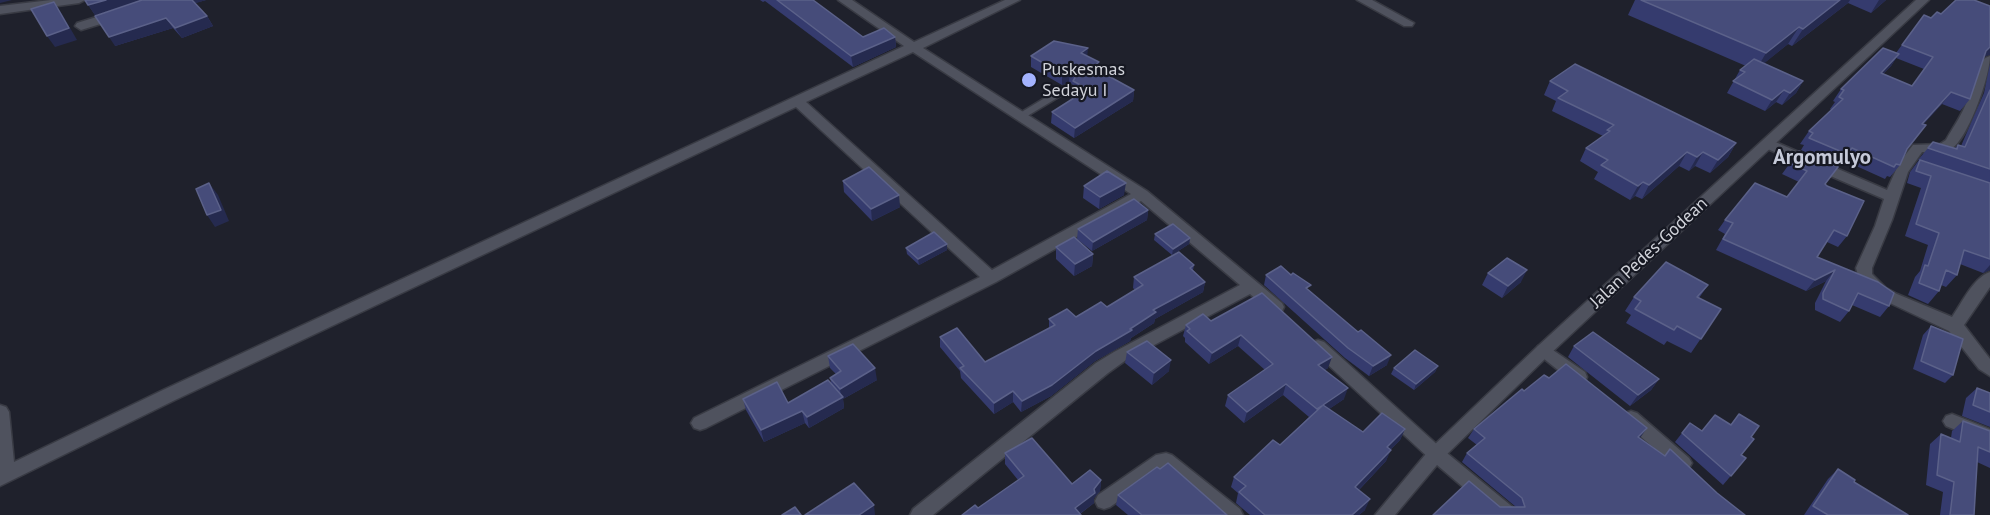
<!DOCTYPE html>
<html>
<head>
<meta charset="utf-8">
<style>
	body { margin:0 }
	canvas { display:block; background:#1f212c }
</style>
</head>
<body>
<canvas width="1990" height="515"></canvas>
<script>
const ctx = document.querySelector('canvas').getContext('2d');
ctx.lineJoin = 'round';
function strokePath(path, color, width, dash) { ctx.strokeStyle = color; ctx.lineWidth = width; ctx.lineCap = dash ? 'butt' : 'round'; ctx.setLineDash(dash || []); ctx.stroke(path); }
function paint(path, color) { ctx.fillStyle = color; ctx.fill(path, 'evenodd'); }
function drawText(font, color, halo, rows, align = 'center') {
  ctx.font = font + ' "PT Sans",sans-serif'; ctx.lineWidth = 4.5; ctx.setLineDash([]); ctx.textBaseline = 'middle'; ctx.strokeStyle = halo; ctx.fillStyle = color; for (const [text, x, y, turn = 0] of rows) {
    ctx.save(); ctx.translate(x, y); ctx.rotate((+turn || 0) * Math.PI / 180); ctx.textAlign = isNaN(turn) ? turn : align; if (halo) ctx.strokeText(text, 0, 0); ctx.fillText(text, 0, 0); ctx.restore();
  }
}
const service = new Path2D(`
	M1068,84L1073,87L1072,89L1024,118L1020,119L1015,116Z`);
const minor = new Path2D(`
	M51,0H85L79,3L0,14V6Z
	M838,0H852L914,42L1005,0H1020L923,48L1147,191L1282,303L1284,307L1282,311H1270L1250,294L1126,360L1108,373L933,515H910L913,509L1096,363L1114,352L1240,285L1141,201L996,282L706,428L700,430L694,428L691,423L694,418L980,277L796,107L175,400L0,486V405L6,407L9,412L14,462L163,390L904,46ZM913,52L1131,194L992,270L806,102Z
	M1357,0H1372L1414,23L1412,26H1404Z
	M116,11L122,15L120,18L81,30L75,26L77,23Z
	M1990,56C1990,76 1968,140 1950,150C1942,154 1931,152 1922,152L1908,172L1892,220L1872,268V274L1886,288L1897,294L1952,317C1962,303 1973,278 1990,272V287L1964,325L1990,359V376L1979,369L1949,331L1875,296L1859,279L1856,268L1875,226L1884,199L1763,147L1761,144L1768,140L1773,141L1887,190L1899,163L1913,145L1940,144L1946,140C1952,129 1960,118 1965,106C1973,91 1970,62 1990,56Z
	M1318,340L1324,342L1442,449L1515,509L1518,515H1496L1430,459L1312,350L1310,346L1312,342Z
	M1544,344L1585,372L1587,377L1585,382L1579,384L1573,382L1538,354L1536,350L1538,346Z
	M1631,411L1637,413L1689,458L1692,463L1689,468L1683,470L1677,468L1625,423L1622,418L1625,413Z
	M1952,414L1990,429V444L1946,426L1943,421L1946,416Z
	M1166,453L1172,455L1240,509L1243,515H1221L1164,469L1110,507L1104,509L1098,507L1095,501L1098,495L1156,455Z`);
const tertiary = new Path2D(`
	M1916,0H1929L1550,354L1442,459L1395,515H1375L1430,449L1538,346Z`);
const wall = new Path2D(`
	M85,0H206L195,3L207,16L213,26L182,38L173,28L115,46L121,7L95,15Z
	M760,0H813L863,37H895L896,47L853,67L765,1L763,2Z
	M1635,0H1886L1871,13L1848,3L1792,46L1788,44L1764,63L1803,81L1796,93L1782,105L1776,102L1765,111L1727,93L1740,70L1746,66L1628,15Z
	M1924,15L1984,57L1970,99L1960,111L1942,104L1923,124L1907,150L1900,165L1890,177L1887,176L1885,179L1843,160L1838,167L1801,150L1804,145L1800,144L1809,131L1831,110L1830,109L1835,102L1833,101L1841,89L1896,53ZM1896,58L1924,69L1912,86L1883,74L1891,66Z
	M1031,56H1088L1098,70L1134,90L1133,101L1074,138L1051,123L1052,112L1079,95L1072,91L1073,85L1069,82L1062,85L1031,67Z
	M1990,64V270L1983,273L1960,264L1957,275L1946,287L1941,285L1939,291L1928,304L1908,295L1915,277L1920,271L1928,245L1905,236L1921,188L1907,183L1910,172L1919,160H1918L1928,148H1955L1958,145L1961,146L1984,93Z
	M1550,81L1736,143L1728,157L1710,173L1695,166L1689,171L1679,166L1642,199L1635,196L1630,200L1594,179L1598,172L1580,161L1586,148L1603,136L1552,111L1556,101L1544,95Z
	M1799,151L1825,184L1847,236L1838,247L1827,242L1817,257L1889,306L1880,317L1852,305L1849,311L1840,322L1815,310V303L1826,281L1806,291L1716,250L1725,234L1718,230L1725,220L1787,197L1799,182L1782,174Z
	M843,181L900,207L872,221L844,192Z
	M1084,186L1124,195L1099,209L1083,198Z
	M1148,210L1147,220L1092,251L1077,239L1078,229Z
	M1155,234L1190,238L1189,244L1172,255L1154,240Z
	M947,244V250L919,265L907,254L906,248Z
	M1056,247L1093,254L1092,266L1074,276L1056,259Z
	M1194,265L1193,270L1205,282L1203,292L1155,319L1154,323L1131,338L1130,341L1095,361L1051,396L1021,412L1013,402L994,414L961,378L960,371L940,347V337L985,362L1049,328V319L1076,317L1107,307L1135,290L1133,288L1134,277Z
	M1488,273L1521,282L1502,298L1482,285Z
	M1266,275L1309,290L1387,365L1369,376L1345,358L1264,285Z
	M1708,285L1699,298L1721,309L1691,353L1667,341L1664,345L1626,323L1631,315L1625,311L1634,297Z
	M1211,321L1328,368L1325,370L1344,399L1329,409L1363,432L1405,429L1400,440L1390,450L1386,461L1359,490L1365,510L1359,515H1250L1236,503L1238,493L1231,487L1234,477L1280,445L1309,417L1283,395L1244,423L1225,406L1228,395L1265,370L1238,346L1209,364L1185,342V338L1183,336L1186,325Z
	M1931,326L1953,375L1945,383L1913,369L1923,335Z
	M1574,346L1659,379L1651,390L1630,406L1568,357Z
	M1127,352L1169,371L1152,385L1125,363Z
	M828,356L877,380L843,399L844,408L809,428L805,423L764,442L746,410L743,399L788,403L831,383L830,378L836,374L830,368Z
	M1438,366L1435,372L1414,390L1391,374L1394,368Z
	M1977,388L1990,393V427L1962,416L1966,398Z
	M1524,391L1640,438L1717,493L1745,515L1500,507H1516L1462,462L1467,453L1477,445L1468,438L1474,429Z
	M1739,414L1751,437L1741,455L1746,458L1723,485L1675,442L1682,433L1702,431L1731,424Z
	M1963,421L1990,431V468L1977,462L1974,515H1940L1943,492L1926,485L1930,444L1941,434L1951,438L1952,431Z
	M1005,453L1072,484L1101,480L1100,491L1094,498V503L1080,514L962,515L978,508L1018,480L1005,464Z
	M1838,469L1854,482L1908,515H1804L1828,479Z
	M1118,495L1227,515H1128L1116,505Z`);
const shadedWall = new Path2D(`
	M0,0H12L0,3Z
	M106,0H144L95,15L88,5Z
	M190,0H206L193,4Z
	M1840,0H1850L1848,3L1792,46L1803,29Z
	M1879,0H1886L1871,13Z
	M54,2L62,14L77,40L55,47L47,36Z
	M207,16L213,26L182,38L175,28Z
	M166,18L173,28L115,46L109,37Z
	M1799,27L1788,44L1756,70L1766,53Z
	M895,37L896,47L853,67L851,56Z
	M1990,47V55L1983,57L1977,63Z
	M1088,48L1087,59L1081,53Z
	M1899,54L1891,66L1872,85L1881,73Z
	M1099,62L1098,73L1092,67Z
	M1070,71L1069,82L1062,85V74Z
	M1803,81L1796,93L1782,105L1790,93Z
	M1134,90L1133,101L1074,138L1075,128Z
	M1784,90L1776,102L1765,111L1772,100Z
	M1951,92L1942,104L1913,136L1922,124Z
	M1736,143L1728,157L1710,173L1718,160Z
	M1687,152L1679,166L1642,199L1649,185Z
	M1703,152L1695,166L1689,171L1697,157Z
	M1643,182L1635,196L1630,200L1638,186Z
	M209,183L218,195L229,221L215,227L207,215Z
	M1126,183L1124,195L1099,209L1100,197Z
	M899,195L900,207L872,221L871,209Z
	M1148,210L1147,220L1092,251L1093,242Z
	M1190,238L1189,244L1172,255L1173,249Z
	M947,244V250L919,265L918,259Z
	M1093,254L1092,266L1074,276L1075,264Z
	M1990,265V270L1983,273Z
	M1527,270L1521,282L1502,298L1508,286Z
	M1835,270L1826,281L1806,291L1815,280Z
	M1205,282L1203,292L1155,319L1154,323L1131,338L1130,341L1095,361L1051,396L1021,412L1022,401L1130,329L1153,310Z
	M1241,335L1238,346L1209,364L1212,353Z
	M1391,355L1387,365L1369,376L1373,366Z
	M1332,357L1328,368L1314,377L1318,365Z
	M1171,360L1169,371L1152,385L1154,373Z
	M1438,366L1435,372L1414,390L1416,384Z
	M875,368L877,380L843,399L844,408L809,428L807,417L841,398L840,389Z
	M1659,379L1651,390L1630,406L1638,395Z
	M1286,384L1283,395L1244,423L1247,412Z
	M1348,388L1344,399L1319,416L1323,405Z
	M1013,391V402L994,414V403Z
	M802,411L805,423L764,442L761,430Z
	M1647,428L1640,438L1638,437Z
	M1405,429L1400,440L1382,458L1387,447Z
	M1391,450L1386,461L1351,498L1355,487Z
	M1101,480L1100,491L1094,498V503L1078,515L1075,508L1094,489Z
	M1370,499L1365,510L1359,515H1352Z
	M874,505L875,515H859Z`);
const building = new Path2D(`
	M85,0H106L88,5Z
	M142,0H192L207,16L175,28L166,18L109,37L95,16Z
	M777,0H813L863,37L884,28L895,37L851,56Z
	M1641,0H1840L1803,29L1799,27L1766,53Z
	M1956,0H1974L1990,6V47L1986,51L1970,99L1951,92L1922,124L1926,125L1907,149L1900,165L1896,164L1894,167L1852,148L1847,154L1809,138L1813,133L1809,131L1843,99L1839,97L1844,90L1841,89L1883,48L1899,54L1881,73L1912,86L1933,57L1902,45L1924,15L1931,18L1937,12L1941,14Z
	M54,2L69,28L47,36L31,9Z
	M1054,41L1088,48L1081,53L1099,62L1092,67L1134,90L1075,128L1052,112L1088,89L1073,81L1076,76L1070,71L1062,74L1031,56Z
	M1754,59L1803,81L1790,93L1784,90L1772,100L1733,81L1745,72L1740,70Z
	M1575,64L1736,143L1718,160L1703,152L1697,157L1687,152L1649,185L1643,182L1638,186L1601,165L1608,160L1586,148L1610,131L1607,130L1614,125L1558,98L1568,91L1550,81Z
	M1990,90V169L1928,148L1933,142L1957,149L1958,145L1965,147Z
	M1799,151L1838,167L1825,184L1827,186L1864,201L1847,236L1834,230L1817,257L1878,282L1894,293L1889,306L1858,293L1849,311L1823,299V293L1835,270L1815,280L1723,239L1733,223L1725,220L1755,183L1787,197L1807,171L1790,163Z
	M1920,160L1990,183V259L1964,250L1957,275L1946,270L1939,291L1919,283L1925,265L1928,266L1939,233L1916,224L1931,176L1916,171Z
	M869,167L899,195L871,209L843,181Z
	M1107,171L1126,183L1100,197L1084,186Z
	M209,183L221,210L207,215L196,189Z
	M1134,199L1148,210L1093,242L1078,229Z
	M1173,224L1190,238L1173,249L1155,234Z
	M934,232L947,244L918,259L906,248Z
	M1074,237L1093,254L1075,264L1056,247Z
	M1179,252L1194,265L1190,268L1205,282L1153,310L1156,312L1130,329L1132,330L1096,351L1052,385L1022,401L1013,391L994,403L960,368L964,366L940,337L957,328L985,362L1055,325L1049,319L1067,309L1076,317L1101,302L1107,307L1143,285L1134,277Z
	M1507,258L1527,270L1508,286L1488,273Z
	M1666,262L1708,285L1697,297L1721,309L1701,339L1677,326L1674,330L1635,309L1641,301L1634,297Z
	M1281,266L1291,275L1293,273L1311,285L1306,288L1358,332L1361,330L1391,355L1373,366L1348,348L1266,275Z
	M1262,293L1332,357L1318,365L1348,388L1323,405L1363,432L1382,413L1405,429L1387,447L1391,450L1355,487L1370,499L1352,515H1265L1239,492L1246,486L1234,477L1273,440L1280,445L1322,406L1317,409L1286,384L1247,412L1228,395L1273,364L1241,335L1212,353L1187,331L1190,329L1186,325L1203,314L1211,321Z
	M1931,326L1963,339L1953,375L1921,361Z
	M1593,332L1659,379L1638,395L1574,346Z
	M1147,341L1171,360L1154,373L1127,352Z
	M853,344L875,368L840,389L830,378L841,371L828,356Z
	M1415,350L1438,366L1416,384L1394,368Z
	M1566,364L1647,428L1638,437L1665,456L1670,449L1717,493L1745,515H1433L1469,481L1500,507H1525L1522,498L1467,453L1485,438L1474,429L1522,389L1524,391L1544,375L1549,378Z
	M828,380L843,397L807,417L802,411L761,430L743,399L777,382L788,403Z
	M1977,388L1990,393V412L1973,405Z
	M1739,414L1759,426L1751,437L1754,439L1741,455L1746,458L1731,476L1682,433L1690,423L1702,431L1715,415L1731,425Z
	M1963,421L1990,431V452L1978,447L1974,515H1950L1954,482L1937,475L1941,434L1960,442Z
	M1032,438L1072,484L1090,470L1101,480L1094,489L1095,493L1075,508L1081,515H962L975,505L978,508L1024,476L1005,453Z
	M1168,463L1227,515H1142L1118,495L1157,467L1160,469Z
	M1838,469L1855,480L1854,482L1908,515H1828L1813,506Z
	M854,483L874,505L859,515H805Z
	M795,507L801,515H782Z`);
const markers = [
	[1029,80,8,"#a3b2fd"]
];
const poiNames = [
	["Puskesmas",1042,70],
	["Sedayu I",1042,91]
];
const streetNames = [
	["Jalan Pedes-Godean",1649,253,-43]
];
const quarterNames = [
	["Argomulyo",1822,158]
];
strokePath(service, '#393b44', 3);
strokePath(minor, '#393b44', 3);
strokePath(tertiary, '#393b44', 3);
paint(service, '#4f525e');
paint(minor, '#4f525e');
paint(tertiary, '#4f525e');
paint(wall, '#353b6e');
paint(shadedWall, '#252a4f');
paint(building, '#464c7a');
strokePath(building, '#5b6189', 1.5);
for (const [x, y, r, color] of markers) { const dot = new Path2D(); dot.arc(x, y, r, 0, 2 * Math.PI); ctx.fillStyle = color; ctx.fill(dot); strokePath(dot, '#161822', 2); }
drawText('18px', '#d1d3da', '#161822', poiNames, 'left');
drawText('18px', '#d1d3da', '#161822', streetNames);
drawText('bold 21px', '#c6cad9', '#161822', quarterNames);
</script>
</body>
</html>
